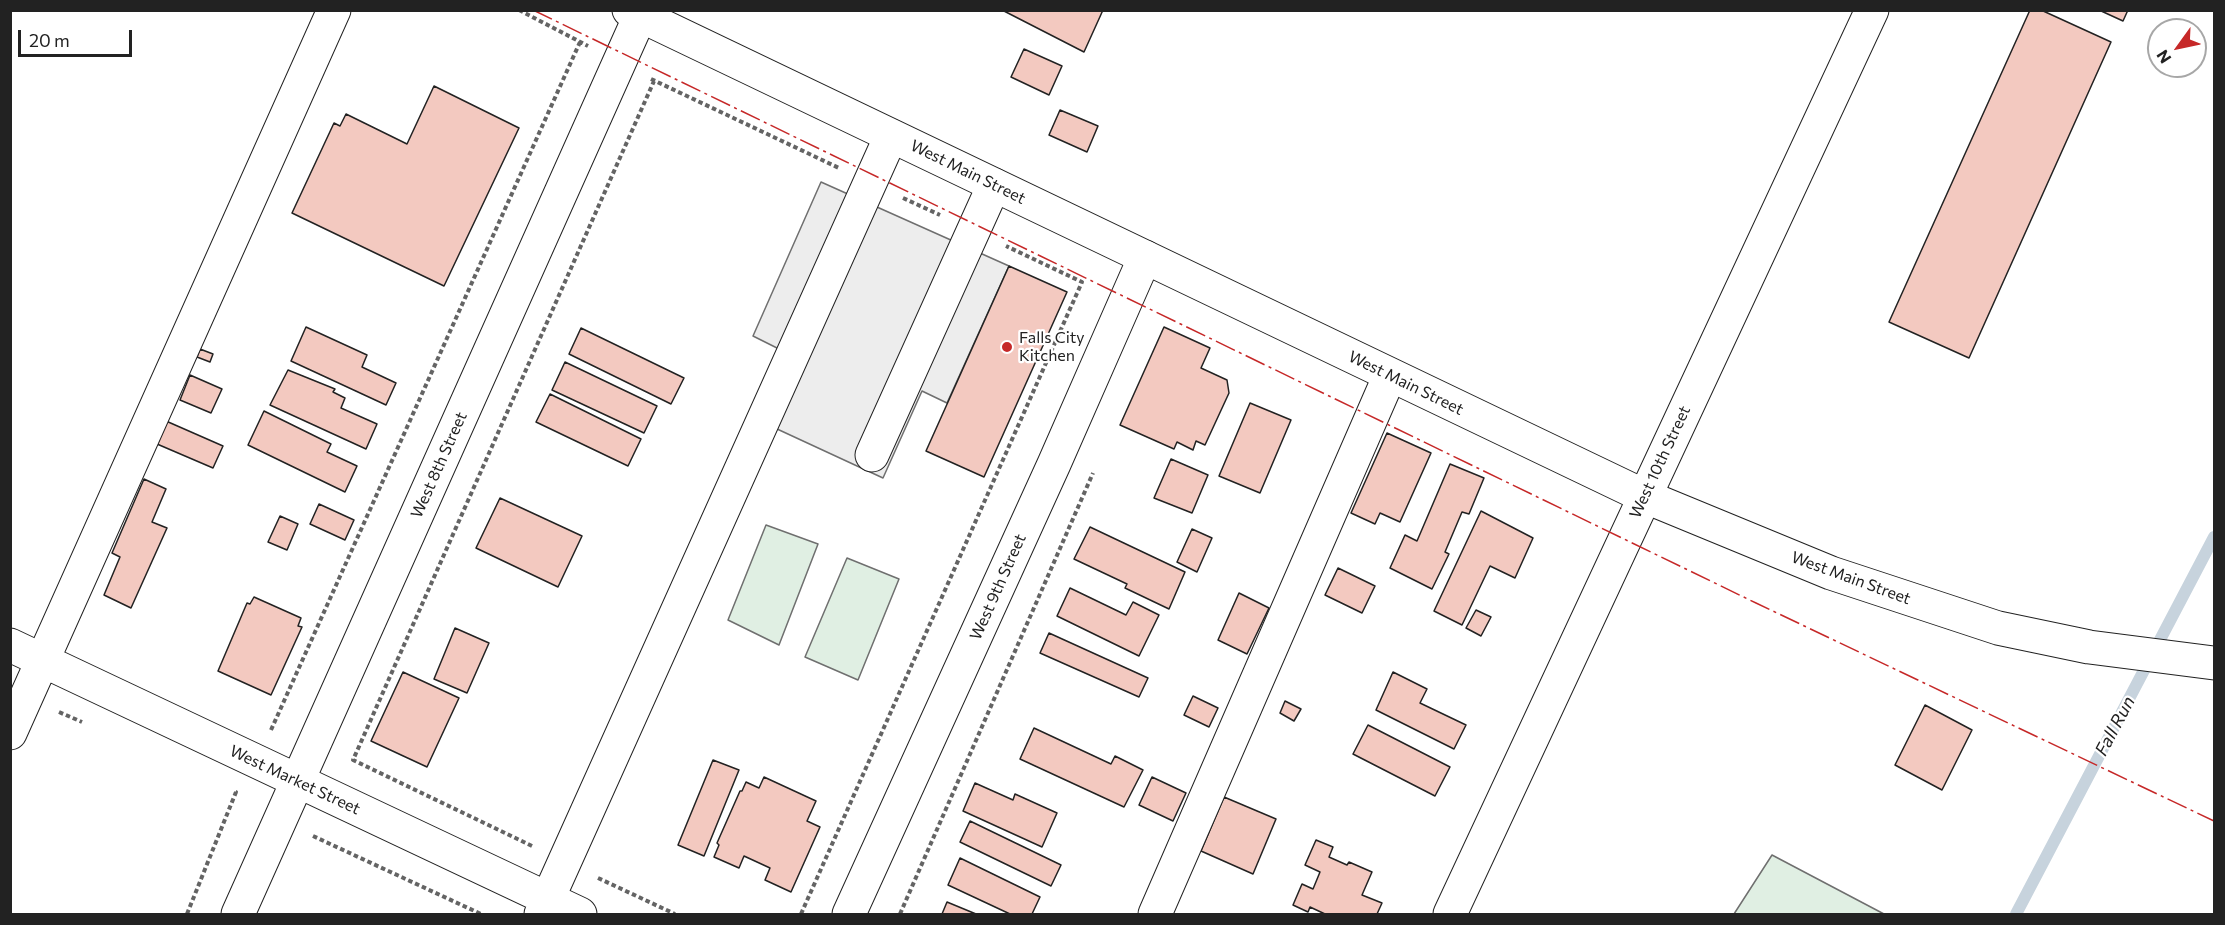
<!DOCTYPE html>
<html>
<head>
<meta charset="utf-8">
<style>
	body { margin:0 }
	#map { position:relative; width:2225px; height:925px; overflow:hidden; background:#fff; font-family:Commissioner,sans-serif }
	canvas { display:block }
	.frame { position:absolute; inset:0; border:12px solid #222; pointer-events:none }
	.north { position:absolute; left:2147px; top:18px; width:60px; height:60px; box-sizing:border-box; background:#fff; border:2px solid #a7a7a7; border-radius:50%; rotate:237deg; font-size:16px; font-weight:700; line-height:24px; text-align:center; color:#222 }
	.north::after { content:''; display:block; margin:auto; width:21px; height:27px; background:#c62828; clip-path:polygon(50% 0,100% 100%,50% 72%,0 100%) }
	.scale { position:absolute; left:18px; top:30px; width:114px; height:27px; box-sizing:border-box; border:3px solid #222; border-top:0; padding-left:8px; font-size:18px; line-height:21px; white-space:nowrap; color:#222; -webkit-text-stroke:4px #fff; paint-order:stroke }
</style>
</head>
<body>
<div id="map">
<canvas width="2225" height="925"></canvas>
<div class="frame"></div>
<div class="north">N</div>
<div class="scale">20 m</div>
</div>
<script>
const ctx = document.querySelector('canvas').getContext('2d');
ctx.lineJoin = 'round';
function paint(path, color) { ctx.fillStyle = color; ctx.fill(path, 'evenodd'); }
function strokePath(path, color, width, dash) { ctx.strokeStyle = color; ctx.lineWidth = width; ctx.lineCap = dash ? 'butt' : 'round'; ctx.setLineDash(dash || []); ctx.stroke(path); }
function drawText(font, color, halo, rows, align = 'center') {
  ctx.font = font + ' Commissioner,sans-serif'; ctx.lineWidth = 4.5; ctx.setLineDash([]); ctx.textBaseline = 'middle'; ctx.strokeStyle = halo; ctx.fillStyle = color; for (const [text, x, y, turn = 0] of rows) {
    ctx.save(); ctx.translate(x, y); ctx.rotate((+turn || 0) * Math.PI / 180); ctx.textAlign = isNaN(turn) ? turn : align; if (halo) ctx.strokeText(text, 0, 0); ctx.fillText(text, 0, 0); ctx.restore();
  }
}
const green = new Path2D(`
	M766,525L818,544L779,645L728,620Z
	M847,558L899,579L858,680L805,657Z
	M1772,855L1884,914H1734Z`);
const parking = new Path2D(`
	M821,182L1009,266L947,403L922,391L883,478L749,416L781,350L753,336Z`);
const stream = new Path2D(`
	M2016,914L2214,537`);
const building = new Path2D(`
	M1002,10H1103L1084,52Z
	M2030,10H2041L2111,42L1969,358L1889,322Z
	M2099,10H2128L2123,21Z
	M1024,49L1062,66L1049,95L1011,77Z
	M434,86L519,128L444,286L292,213L334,123L340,126L346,114L407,144Z
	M1060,110L1098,126L1087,152L1049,135Z
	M1009,266L1067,292L984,477L926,451Z
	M306,327L367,355L362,367L396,383L386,405L291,361Z
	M1164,327L1210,348L1201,368L1227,380L1229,393L1205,445L1196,441L1193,450L1177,442L1174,449L1120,425Z
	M581,328L684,378L671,404L569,354Z
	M200,349L213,354L210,362L197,357Z
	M565,362L657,406L644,433L552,390Z
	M288,370L335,389L333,392L345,398L341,408L377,424L366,449L270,405Z
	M190,375L222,389L211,413L180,400Z
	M550,394L641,439L628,466L536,422Z
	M1250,403L1291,420L1260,493L1219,476Z
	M264,411L331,444L327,452L357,466L345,492L248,445Z
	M166,421L223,446L213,468L157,444Z
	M1387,433L1431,453L1400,522L1380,513L1375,524L1351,513Z
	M1171,459L1208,475L1192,513L1154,498Z
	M1450,464L1484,478L1469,514L1462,512L1445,552L1449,554L1432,589L1390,568L1405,535L1417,541Z
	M144,479L166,489L152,522L167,528L131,608L104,595L120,557L112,553Z
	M500,498L582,536L558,587L476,548Z
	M319,504L354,520L345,540L310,524Z
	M1481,511L1533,538L1515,578L1490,566L1462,625L1434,611Z
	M280,516L298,524L287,550L268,542Z
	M1090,527L1185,572L1169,609L1125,588L1127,584L1074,559Z
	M1192,529L1212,538L1197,572L1177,562Z
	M1338,568L1375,586L1362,613L1325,595Z
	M1070,588L1126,615L1133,602L1159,615L1139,656L1057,616Z
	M1239,593L1269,608L1247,654L1218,640Z
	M254,597L301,618L298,626L302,627L271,695L218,671L247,603L250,604Z
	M1476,610L1491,617L1481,636L1466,628Z
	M455,628L489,643L467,693L434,679Z
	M1049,633L1148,678L1139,697L1040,653Z
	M403,672L459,698L427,767L371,741Z
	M1393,672L1427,689L1420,703L1466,725L1454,749L1376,710Z
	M1193,696L1218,708L1209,727L1184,715Z
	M1285,701L1301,709L1294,721L1280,713Z
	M1925,705L1972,730L1942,790L1895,765Z
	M1368,725L1450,767L1435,796L1353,754Z
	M1034,728L1111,764L1115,756L1143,770L1124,807L1020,759Z
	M713,760L739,770L704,856L678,845Z
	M764,777L816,801L807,821L820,827L791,892L765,880L770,868L744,856L739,868L714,857L719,845L717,843L740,791H742L746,782L759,788Z
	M1152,777L1186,793L1173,821L1139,805Z
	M975,783L1013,800L1015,794L1057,813L1042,847L963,811Z
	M1224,797L1276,819L1253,874L1201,851Z
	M970,821L1061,865L1051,886L960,842Z
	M1316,840L1333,847L1329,857L1347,865L1349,862L1372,872L1362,895L1382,903L1377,914H1325L1310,907L1308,912L1293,905L1302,884L1313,889L1320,872L1305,865Z
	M960,858L1040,897L1032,914H1010L948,885Z
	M947,902L976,914H942Z`);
const path = new Path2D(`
	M519,10L588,46
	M651,79L839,168
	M903,198L940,215
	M59,712L82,722
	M271,730L580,42
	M313,836L481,914
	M532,846L353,760L654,81
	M598,878L675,914
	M187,914L236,792L234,791
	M801,914L1082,282L1006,246
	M900,914L1093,473`);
const minor = new Path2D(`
	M872,455L994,185
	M10,645L580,914
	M10,733L334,10
	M238,914L640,16
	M541,914L891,136
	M849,914L1054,464L1145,257
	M1155,914L1390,375
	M1450,914L1872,10`);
const major = new Path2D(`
	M629,10L1644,496L1831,573L1998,628L2089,647L2214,663`);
const power = new Path2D(`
	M533,10L1756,603L2214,821`);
const markers = [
	[1007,347,6,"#c62828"]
];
const streetNames = [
	["West Main Street",968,172,26],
	["West Main Street",1406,383,26],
	["West 10th Street",1660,462,-65],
	["West 8th Street",439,465,-66],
	["West Main Street",1851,578,20],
	["West 9th Street",998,587,-66],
	["West Market Street",295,780,25]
];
const poiNames = [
	["Falls City",1019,338],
	["Kitchen",1019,356]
];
const waterNames = [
	["Fall Run",2115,726,-62]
];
paint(green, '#e0efe3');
strokePath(green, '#6f6f6f', 1.5);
paint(parking, '#ededed');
strokePath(parking, '#6f6f6f', 1.5);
strokePath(stream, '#c7d3dd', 12);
paint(building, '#f3c9c0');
strokePath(building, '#222', 1.5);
strokePath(minor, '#222', 35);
strokePath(major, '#222', 35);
strokePath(path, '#646464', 4, [4.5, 3]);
strokePath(minor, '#fff', 33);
strokePath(major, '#fff', 33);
strokePath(power, '#c62828', 1.5, [21, 4.5, 3, 4.5]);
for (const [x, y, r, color] of markers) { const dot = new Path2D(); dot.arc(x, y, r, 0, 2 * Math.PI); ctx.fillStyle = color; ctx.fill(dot); strokePath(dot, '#fff', 2); }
drawText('16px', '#222', '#fff', streetNames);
drawText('16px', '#222', '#fff', poiNames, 'left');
drawText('italic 18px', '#222', '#fff', waterNames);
</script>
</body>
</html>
